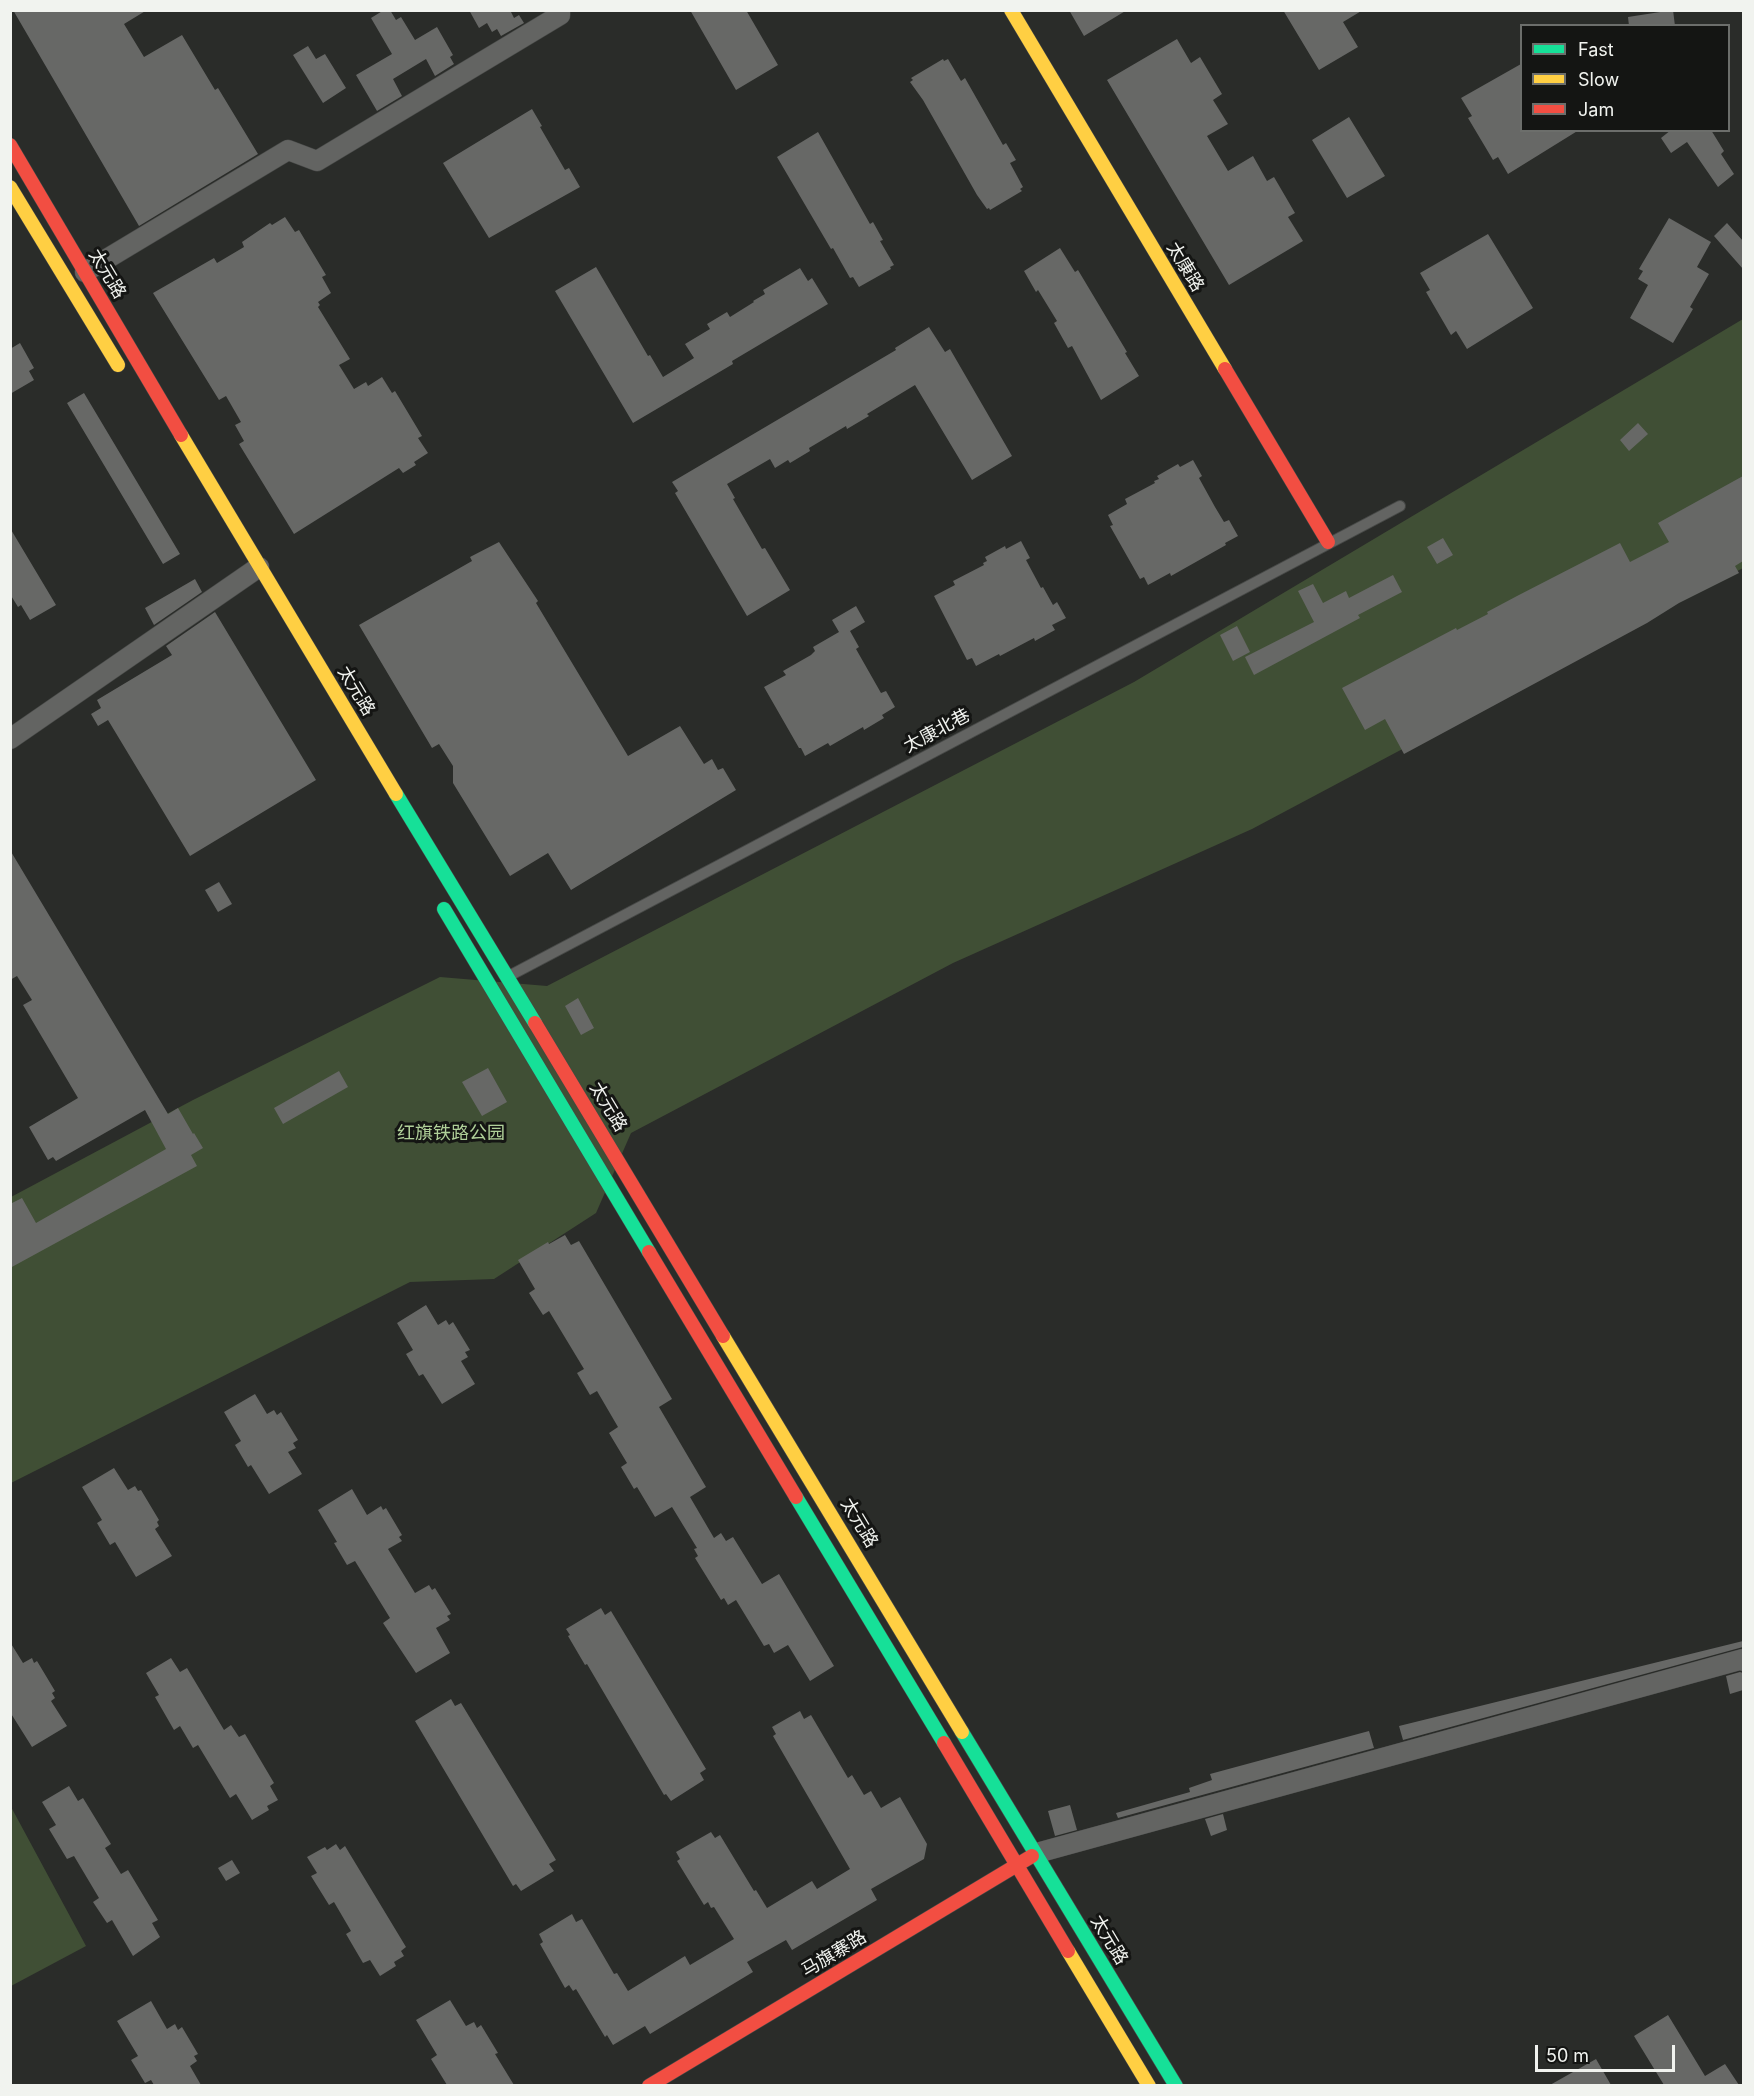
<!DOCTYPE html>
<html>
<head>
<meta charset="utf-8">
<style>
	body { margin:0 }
	#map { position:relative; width:1754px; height:2096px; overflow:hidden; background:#2a2c29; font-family:Inter,sans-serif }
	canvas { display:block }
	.frame { position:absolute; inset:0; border:12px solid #f1f3ef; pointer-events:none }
	.legend { position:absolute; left:1520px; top:24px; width:210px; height:108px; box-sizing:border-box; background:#141513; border:2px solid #6c6e6b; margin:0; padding:8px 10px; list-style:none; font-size:18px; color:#f1f3ef }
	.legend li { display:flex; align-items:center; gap:12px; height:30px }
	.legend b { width:30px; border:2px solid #6c6e6b }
	.scale { position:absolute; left:1535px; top:2045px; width:140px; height:27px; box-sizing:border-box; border:3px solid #f1f3ef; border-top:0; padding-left:8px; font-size:18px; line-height:21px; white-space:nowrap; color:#f1f3ef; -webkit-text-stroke:4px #141513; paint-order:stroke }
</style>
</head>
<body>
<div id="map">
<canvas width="1754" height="2096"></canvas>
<div class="frame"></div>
<ul class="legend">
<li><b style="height:8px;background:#16e098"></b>Fast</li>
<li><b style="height:8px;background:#ffcf43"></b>Slow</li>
<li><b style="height:8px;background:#f24e42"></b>Jam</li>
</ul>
<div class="scale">50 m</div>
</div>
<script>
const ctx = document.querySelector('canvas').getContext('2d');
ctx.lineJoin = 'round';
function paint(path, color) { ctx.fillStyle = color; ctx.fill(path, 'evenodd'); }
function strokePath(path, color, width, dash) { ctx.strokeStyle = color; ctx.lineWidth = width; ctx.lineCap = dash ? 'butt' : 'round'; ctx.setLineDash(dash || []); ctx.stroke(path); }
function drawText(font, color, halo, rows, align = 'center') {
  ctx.font = font + ' Inter,"Noto Sans SC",sans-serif'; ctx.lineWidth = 6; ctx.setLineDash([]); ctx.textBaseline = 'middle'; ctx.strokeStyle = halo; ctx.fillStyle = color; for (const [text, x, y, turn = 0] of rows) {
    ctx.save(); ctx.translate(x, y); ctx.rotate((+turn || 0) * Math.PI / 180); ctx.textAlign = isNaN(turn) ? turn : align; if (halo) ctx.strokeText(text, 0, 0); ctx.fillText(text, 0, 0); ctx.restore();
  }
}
const green = new Path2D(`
	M1743,319V568L1252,829L953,963L631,1133L596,1213L494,1279L410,1282L11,1483V1197L193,1100L440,977L547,986L1134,682Z
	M10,1805L86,1946L11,1986H10Z`);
const building = new Path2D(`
	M13,10H147L124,24L144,57L182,35L215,90L218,88L258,154L139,226Z
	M384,10H390L396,20L401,17L415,40L437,27L453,55L450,57L454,64L435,76L426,59L393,79L402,96L377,111L356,75L392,54L371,18Z
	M469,10H510L514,18L519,15L524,23L501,36L497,29L492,32L487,23L479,28Z
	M690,10H746L778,65L736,90Z
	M1069,10H1127L1084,36Z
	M1283,10H1363L1343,22L1358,47L1319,70Z
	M1673,10L1675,26H1629L1628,17Z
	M1177,39L1191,63L1200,57L1222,94L1213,100L1228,124L1207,136L1228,171L1253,156L1267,181L1274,177L1295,213L1288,217L1303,241L1229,285L1107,80Z
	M308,46L316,59L325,54L346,88L323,103L293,55Z
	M943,59L944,61L948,59L961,81L965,78L1003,145L1006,143L1016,160L1010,163L1023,187L1020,189L1022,191L990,210L989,208L987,209L977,195L923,100L910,82L913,80L911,78Z
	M1521,64V130H1579L1508,174L1498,157L1493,160L1468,118L1472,116L1461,98Z
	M532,109L542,126L540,127L565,170L569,168L580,187L489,238L443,163Z
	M1349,117L1385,176L1347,198L1312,140Z
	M1671,130H1711L1724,151L1721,154L1734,174L1718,187L1687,142L1671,153L1661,138Z
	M818,132L870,224L873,222L883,240L880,241L894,265L890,267L891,269L859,287L853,277L850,278L833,248L831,249L777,157Z
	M285,217L295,232L299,230L326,275L322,277L331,293L318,302L320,305L318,307L350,359L339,365L354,389L366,382L368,386L382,377L392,393L395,391L422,436L418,438L428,453L414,462L416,465L403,473L399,468L294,534L239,444L244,441L235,425L241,422L226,396L219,400L153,293L214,258L217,263L244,247L242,242L270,223L272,225Z
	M1669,218L1711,242L1697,267L1709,274L1690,307L1693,309L1673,343L1630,318L1648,285L1638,279L1643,271L1639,269Z
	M1727,223L1743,241V269L1714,236Z
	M1488,234L1533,308L1467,349L1456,331L1451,335L1426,292L1430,290L1420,273Z
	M1060,248L1075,272L1078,270L1127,352L1125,353L1139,376L1101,400L1072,346L1068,348L1054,323L1057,321L1038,290L1036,292L1024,271Z
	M596,267L648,356L650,355L663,377L694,358L685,344L710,329L707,324L727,312L730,317L754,302L753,301L765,294L763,290L800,268L808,281L812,278L828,304L732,361L733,364L633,423L555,291Z
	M929,327L945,352L950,349L1012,456L972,480L915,385L867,414L869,416L847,429L846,426L809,448L810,451L790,463L788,460L775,468L770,459L727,484L735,498L733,499L762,549L765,548L790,590L747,616L675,493L678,491L672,482L896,350L895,348Z
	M20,343L34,368L29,371L34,380L10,394V349Z
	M84,393L180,554L163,564L67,403Z
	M1638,423L1648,434L1629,451L1620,440Z
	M1193,460L1202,476L1199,478L1215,507L1224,522L1229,520L1238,536L1225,543L1226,545L1171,576L1170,573L1148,585L1144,577L1140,579L1110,526L1113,525L1108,515L1127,504L1125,499L1155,483L1154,481L1159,479L1157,476L1178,464L1180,467Z
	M1743,476V561L1735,566L1739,573L1679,603L1647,623L1404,754L1385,719L1365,730L1342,688L1456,628L1457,630L1488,614L1487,612L1517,596L1620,543L1630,562L1669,542L1658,523Z
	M10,528L56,605L30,620L21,605L18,607L10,594Z
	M1443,538L1453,555L1437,564L1427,547Z
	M1021,541L1030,558L1026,560L1041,588L1043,587L1053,605L1057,602L1066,618L1052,625L1055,630L1035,641L1034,638L1000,656L999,654L976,666L972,658L967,660L934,596L955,585L953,581L984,565L983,563L987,561L985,557L1005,546L1006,549Z
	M499,542L538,601L536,603L628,756L680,726L704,764L712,759L718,770L723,768L736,790L571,890L548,853L510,876L453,783V766L439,744L432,748L359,625L451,573L472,561L470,557Z
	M1393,575L1402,592L1358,615L1360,618L1254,675L1245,657L1314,622L1298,591L1313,584L1323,603L1346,591L1349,598Z
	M195,579L202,592L154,625L145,608Z
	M856,606L865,622L850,631L859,647L856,649L881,693L886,691L895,707L882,715L884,718L864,730L863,727L830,746L828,743L805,756L801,748H799L764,687L786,675L783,671L811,655L815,651L813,647L839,632L832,620Z
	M215,612L316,780L190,856L108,720L98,726L91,714L101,708L97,700L172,655L166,646Z
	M1237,626L1250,652L1233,661L1220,635Z
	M10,850L168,1114L178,1108L193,1134L194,1133L203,1148L191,1155L197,1166L10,1268V1204L22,1198L36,1223L166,1149L145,1110L56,1161L53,1157L48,1160L29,1127L78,1098L23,1005L32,1000L17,976L10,980Z
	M219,882L232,904L218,912L205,890Z
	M578,998L594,1028L581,1035L565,1006Z
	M488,1068L507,1102L482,1116L462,1082Z
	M339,1071L348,1087L283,1124L274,1108Z
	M565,1235L571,1245L579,1241L672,1399L659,1407L706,1487L690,1497L714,1538L721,1533L726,1541L733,1537L762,1584L779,1574L834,1666L810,1681L788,1645L774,1653L769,1644L764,1646L736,1600L728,1605L724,1598L721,1600L695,1558L698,1556L694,1549L697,1548L672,1507L655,1517L637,1487L634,1489L621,1467L627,1463L609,1433L618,1427L597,1391L590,1395L577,1373L584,1369L549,1311L543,1315L529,1293L535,1289L518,1260L548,1242L549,1244Z
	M426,1305L438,1325L446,1320L449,1325L453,1322L470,1350L465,1352L468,1357L461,1361L475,1384L442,1404L423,1374L419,1376L406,1354L413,1350L397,1323Z
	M255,1394L267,1414L274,1410L277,1415L281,1412L298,1440L293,1443L296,1448L288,1452L302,1474L269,1494L251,1465L248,1467L235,1445L241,1441L224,1412Z
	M114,1468L128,1490L135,1486L138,1491L141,1490L159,1520L157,1522L159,1526L155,1529L172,1556L136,1577L115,1542L110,1545L97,1523L102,1520L82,1487Z
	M352,1489L367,1515L381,1506L383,1510L386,1508L402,1535L399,1537L402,1541L388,1549L415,1593L429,1585L432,1590L435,1588L451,1614L447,1616L450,1620L436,1628L450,1653L416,1673L383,1623L390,1618L355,1561L347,1565L334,1543L337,1542L318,1510Z
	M601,1608L605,1615L611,1611L706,1769L700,1773L704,1780L671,1801L666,1794L664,1795L587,1664L585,1665L568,1636L570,1635L566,1629Z
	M1743,1641V1647L1403,1740L1399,1726Z
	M10,1642L23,1663L32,1658L34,1663L37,1661L55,1691L52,1693L55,1698L51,1701L67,1726L32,1747L10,1712Z
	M171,1658L180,1672L187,1668L224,1730L231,1725L239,1737L245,1734L274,1783L270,1786L278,1800L267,1806L269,1810L252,1820L236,1794L230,1798L198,1745L193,1748L180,1726L174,1730L155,1697L159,1695L146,1673Z
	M1740,1672L1743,1673V1690L1730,1694L1726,1676Z
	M451,1699L455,1706L461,1703L556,1860L549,1864L554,1871L521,1891L516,1884L513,1886L415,1721Z
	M800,1711L804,1719L811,1715L848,1778L852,1775L864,1795L871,1791L881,1808L900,1797L927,1844L924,1859L871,1889L877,1900L792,1950L786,1940L747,1962L753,1972L650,2034L645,2026L613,2045L607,2035L605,2037L576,1989L573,1991L569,1985L565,1988L540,1944L543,1942L539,1934L572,1914L576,1922L582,1919L614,1974L617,1973L628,1991L685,1956L690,1965L734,1939L714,1907L711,1908L708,1902L704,1905L677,1861L680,1859L676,1852L711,1832L715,1838L720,1835L754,1891L756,1890L767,1908L812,1881L817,1889L850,1869L773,1736L776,1734L772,1727Z
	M1369,1731L1374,1748L1118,1818L1116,1813L1190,1792L1189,1788L1212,1780L1210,1774Z
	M69,1786L78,1801L83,1798L111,1844L105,1848L121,1874L128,1870L158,1920L152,1923L160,1937L133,1956L112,1920L107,1923L93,1902L99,1898L74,1856L67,1859L49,1829L56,1825L42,1802Z
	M1070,1805L1077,1830L1055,1836L1048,1811Z
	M1223,1814L1227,1830L1211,1836L1205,1819Z
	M336,1844L340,1850L345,1846L406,1947L401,1951L404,1956L394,1962L396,1966L380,1976L370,1960L363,1963L346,1934L351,1931L334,1902L329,1905L311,1876L317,1873L307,1857L325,1847L327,1850Z
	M232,1860L240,1873L226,1881L218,1868Z
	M450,2000L466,2026L474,2022L477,2028L481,2025L498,2053L495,2054L514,2085H447L431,2059L437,2055L416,2020Z
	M151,2001L167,2029L175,2024L178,2030L182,2027L198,2054L194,2056L197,2061L190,2066L201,2085H154L151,2080L145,2083L131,2060L138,2056L117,2021Z
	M1668,2015L1705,2076L1725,2064L1739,2085H1664L1634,2036Z
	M1596,2059L1611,2085H1550Z`);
const lane = new Path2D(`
	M509,976L1400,506`);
const street = new Path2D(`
	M85,272L288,150L317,161L560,15V10
	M10,739L259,567
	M1037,1853L1743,1659L1744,1661`);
const fast = new Path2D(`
	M396,794L535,1023
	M444,909L649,1252
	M796,1497L944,1743
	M962,1732L1176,2086`);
const slow = new Path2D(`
	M1011,10L1225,369
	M10,187L118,365
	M181,435L396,794
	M723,1336L962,1732
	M1068,1951L1149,2086`);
const jam = new Path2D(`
	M10,145L181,435
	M1225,369L1328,542
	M535,1023L723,1336
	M649,1252L796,1497
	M944,1743L1068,1951
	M649,2086L1032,1856`);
const streetNames = [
	["太康路",1185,267,59],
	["太元路",107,274,59],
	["太元路",356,691,59],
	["太康北巷",937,731,-28],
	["太元路",608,1107,59],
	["太元路",859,1523,59],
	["太元路",1109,1940,59],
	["马旗寨路",834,1954,-31]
];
const parkNames = [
	["红旗铁路公园",451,1134]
];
paint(green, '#404f35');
paint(building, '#676866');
strokePath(lane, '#474947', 12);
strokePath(street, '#474947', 21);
strokePath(fast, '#474947', 15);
strokePath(slow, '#474947', 15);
strokePath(jam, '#474947', 15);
strokePath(lane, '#636462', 10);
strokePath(street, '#636462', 20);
strokePath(fast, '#16e098', 14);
strokePath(slow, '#ffcf43', 14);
strokePath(jam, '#f24e42', 14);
drawText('18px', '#f1f3ef', '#141513', streetNames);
drawText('18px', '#b0d099', '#141513', parkNames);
</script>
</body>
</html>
